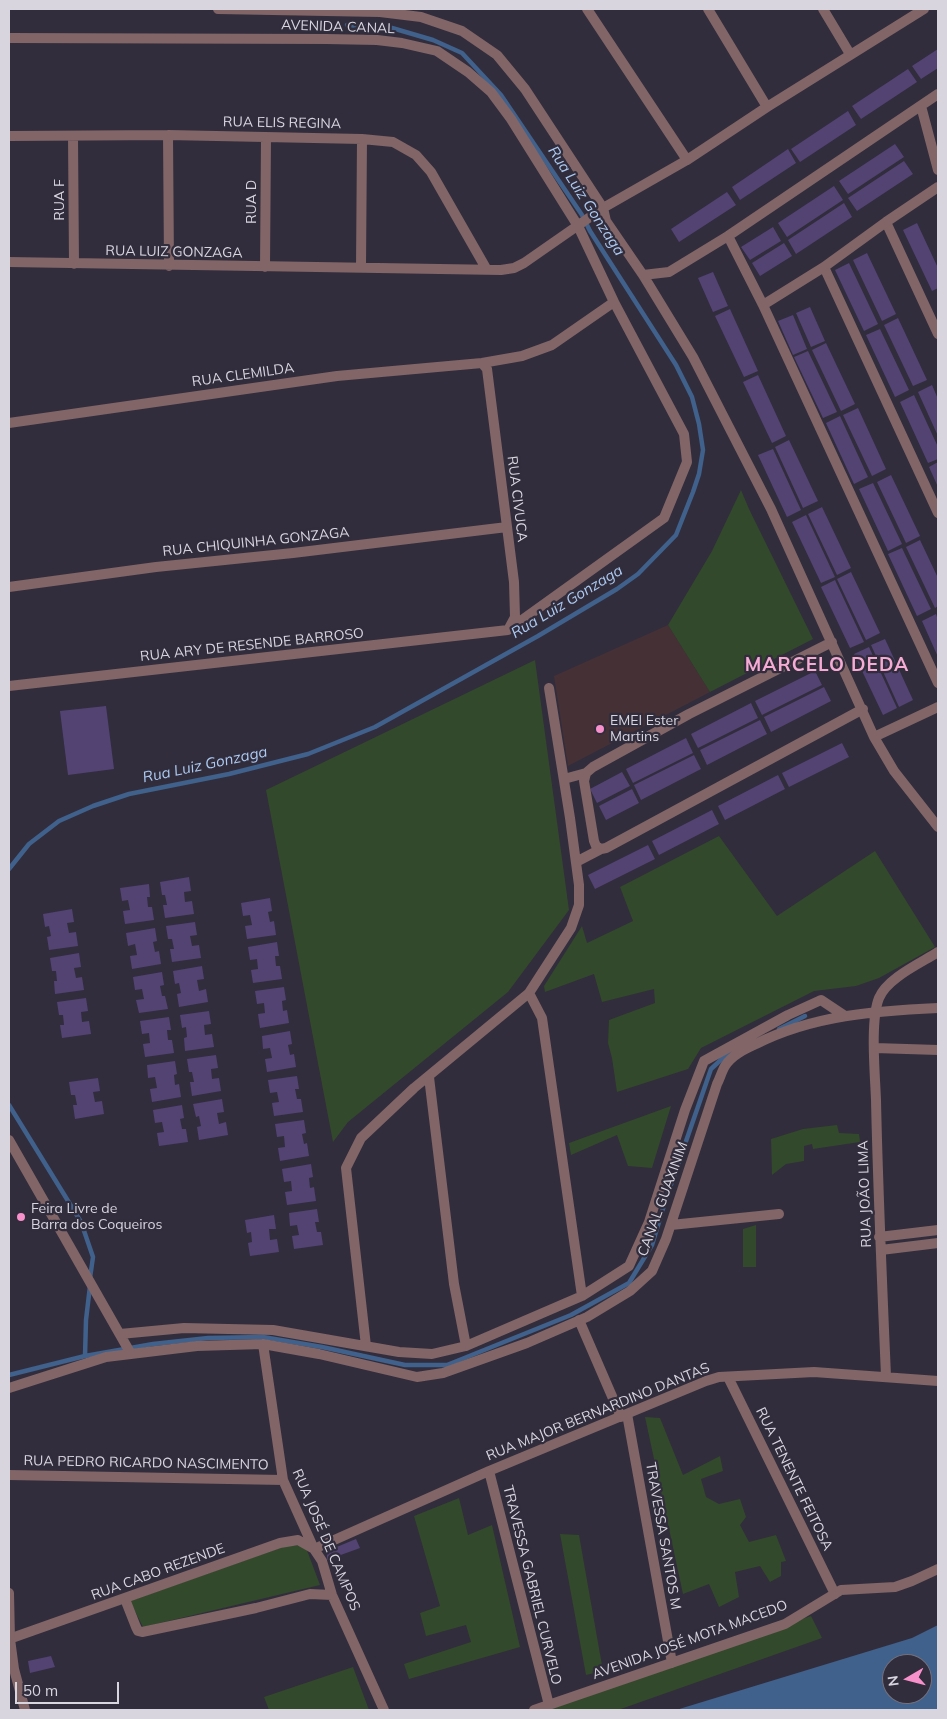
<!DOCTYPE html>
<html>
<head>
<meta charset="utf-8">
<style>
	body { margin:0 }
	#map { position:relative; width:947px; height:1719px; overflow:hidden; background:#312d3c; font-family:Mulish,sans-serif }
	canvas { display:block }
	.frame { position:absolute; inset:0; border:10px solid #d8d5df; pointer-events:none }
	.north { position:absolute; left:882px; top:1654px; width:50px; height:50px; box-sizing:border-box; background:#312d3c; border:1px solid #74707d; border-radius:50%; rotate:262deg; font-size:14px; font-weight:700; line-height:20px; text-align:center; color:#d8d5df }
	.north::after { content:''; display:block; margin:auto; width:18px; height:22px; background:#f890cb; clip-path:polygon(50% 0,100% 100%,50% 72%,0 100%) }
	.scale { position:absolute; left:15px; top:1682px; width:104px; height:22px; box-sizing:border-box; border:2px solid #d8d5df; border-top:0; padding-left:6px; font-size:15px; line-height:18px; white-space:nowrap; color:#d8d5df; -webkit-text-stroke:4px #312d3c; paint-order:stroke }
</style>
</head>
<body>
<div id="map">
<canvas width="947" height="1719"></canvas>
<div class="frame"></div>
<div class="north">N</div>
<div class="scale">50 m</div>
</div>
<script>
const ctx = document.querySelector('canvas').getContext('2d');
ctx.lineJoin = 'round';
function paint(path, color) { ctx.fillStyle = color; ctx.fill(path, 'evenodd'); }
function strokePath(path, color, width, dash) { ctx.strokeStyle = color; ctx.lineWidth = width; ctx.lineCap = dash ? 'butt' : 'round'; ctx.setLineDash(dash || []); ctx.stroke(path); }
function drawText(font, color, halo, rows, align = 'center') {
  ctx.font = font + ' Mulish,sans-serif'; ctx.lineWidth = 4.5; ctx.setLineDash([]); ctx.textBaseline = 'middle'; ctx.strokeStyle = halo; ctx.fillStyle = color; for (const [text, x, y, turn = 0] of rows) {
    ctx.save(); ctx.translate(x, y); ctx.rotate((+turn || 0) * Math.PI / 180); ctx.textAlign = isNaN(turn) ? turn : align; if (halo) ctx.strokeText(text, 0, 0); ctx.fillText(text, 0, 0); ctx.restore();
  }
}
const education = new Path2D(`
	M668,625L710,692L568,766L554,676Z`);
const green = new Path2D(`
	M741,490L749,509L813,639L710,692L668,625L712,551Z
	M535,660L569,910L508,992L348,1122L333,1142L266,790Z
	M719,836L777,916L875,851L935,947L879,978L856,986L814,991L701,1048L688,1069L617,1092L612,1058L608,1043L609,1020L655,1003L654,989L602,1002L594,974L545,992L544,986L582,926L587,943L633,921L620,887Z
	M671,1106L652,1168L628,1166L617,1135L571,1155L569,1143Z
	M837,1125L839,1133L859,1134L860,1142L813,1149L812,1144L804,1146V1161L786,1164L772,1175L771,1139L803,1129Z
	M756,1225V1267H743V1229Z
	M645,1417L660,1418L683,1475L720,1456L723,1471L701,1479L706,1497L719,1504L740,1499L746,1517L740,1525L749,1542L776,1535L786,1561L781,1562V1576L770,1582L760,1566L735,1572L739,1597L719,1607L709,1584L683,1594Z
	M459,1498L468,1535L492,1525L520,1647L409,1679L404,1664L471,1642L466,1625L426,1636L420,1613L440,1606L414,1516Z
	M560,1534L579,1535L603,1671L586,1675Z
	M305,1545L320,1585L143,1627L130,1601L286,1546Z
	M811,1616L822,1638L618,1710H537Z
	M353,1667L369,1710H269L264,1697Z`);
const water = new Path2D(`
	M938,1625V1710H676L912,1638ZM892,1664H922V1694H892Z`);
const stream = new Path2D(`
	M9,869L29,844L59,821L93,806L129,794L229,774L308,754L375,727L538,636L617,589L638,574L676,535L693,492L699,474L703,450L699,424L692,397L676,365L590,231L582,215L501,95L462,53L433,40L392,28L347,25
	M779,1029L805,1016
	M9,1105L81,1222L93,1257L90,1278
	M85,1356L86,1320L90,1286
	M9,1375L85,1356L153,1344L208,1338L263,1337L322,1347L405,1365H447L571,1315L629,1283L652,1245L665,1202L711,1069L725,1056L732,1053`);
const building = new Path2D(`
	M938,49V68L921,79L912,66Z
	M908,69L917,82L861,119L852,106Z
	M848,111L856,125L800,162L791,149Z
	M895,144L904,157L848,194L839,181Z
	M788,149L796,163L740,200L732,187Z
	M904,161L913,174L857,211L848,198Z
	M834,186L843,200L787,237L778,223Z
	M727,192L736,205L679,242L671,229Z
	M844,203L852,217L796,254L788,240Z
	M917,223L938,268V288L932,291L903,230Z
	M773,227L781,241L750,260L741,247Z
	M784,243L792,256L760,276L752,263Z
	M867,253L896,314L882,321L853,260Z
	M849,263L878,324L864,331L835,270Z
	M713,272L728,306L713,312L698,278Z
	M810,307L825,341L811,347L796,313Z
	M730,309L758,371L744,377L715,316Z
	M793,315L807,349L793,355L778,321Z
	M898,318L927,380L913,386L884,325Z
	M880,329L909,390L895,397L866,335Z
	M826,343L855,404L841,411L812,350Z
	M808,351L837,412L823,418L794,357Z
	M758,375L786,436L772,443L743,382Z
	M932,385L938,399V436L918,392Z
	M914,395L938,447V459L928,463L900,402Z
	M858,408L886,469L872,476L843,415Z
	M840,416L868,477L854,484L826,423Z
	M789,440L818,501L803,508L775,447Z
	M773,449L801,510L787,517L758,455Z
	M938,462V487L929,467Z
	M891,475L920,536L906,543L877,482Z
	M873,483L902,544L888,551L859,489Z
	M822,507L851,568L837,575L808,514Z
	M806,515L835,577L821,583L792,522Z
	M920,540L938,578V606L935,608L906,547Z
	M902,548L931,609L917,616L888,554Z
	M851,572L880,633L866,640L837,579Z
	M835,580L864,642L850,648L821,587Z
	M936,614L938,620V657L922,621Z
	M885,639L913,700L899,707L871,645Z
	M869,647L897,708L883,715L854,654Z
	M815,671L822,685L762,715L755,701Z
	M824,687L831,701L771,732L764,717Z
	M751,703L758,718L698,748L691,734Z
	M106,706L114,769L68,775L60,711Z
	M760,720L767,734L707,765L700,750Z
	M686,738L693,753L633,783L626,769Z
	M842,743L849,757L789,787L782,773Z
	M694,755L701,769L641,800L634,785Z
	M622,772L630,786L597,803L590,789Z
	M778,775L785,789L725,820L718,806Z
	M632,789L639,803L606,820L599,806Z
	M712,810L719,824L659,855L652,841Z
	M648,845L655,859L595,889L588,875Z
	M189,877L191,891L184,892L185,902L192,901L194,914L165,918L163,905H167L165,895H162L160,882Z
	M149,884L150,897H147L148,907H152L154,920L125,924L123,911L130,910L128,900L122,901L120,888Z
	M270,898L272,911L268,912L270,922L274,921L276,935L247,939L245,926L252,925L250,915L243,916L241,903Z
	M72,909L74,922L67,923L69,933L76,932L78,946L49,950L47,937L51,936L49,926L45,927L43,914Z
	M195,922L197,935L190,936L192,946L199,945L201,958L172,962L170,949H174L172,939H168L166,926Z
	M155,928L157,941L153,942L155,952L159,951L161,964L132,969L130,956L137,955L135,944L128,946L126,933Z
	M277,942L279,956H275L276,966H280L282,979L253,983L251,970L258,969L257,959L250,960L248,947Z
	M79,953L81,967L74,968L76,978L82,977L84,990L55,994L54,981H57L56,971H52L50,958Z
	M202,966L204,979L197,980L199,991L206,989L208,1002L179,1007L177,994L181,993L179,983L175,984L173,971Z
	M162,972L164,985L160,986L162,996H165L168,1009L139,1013L136,1000L144,999L142,989L135,990L133,977Z
	M284,987L286,1000L282,1001L283,1011L287,1010L289,1023L260,1028L258,1014L265,1013L264,1003L257,1004L255,991Z
	M86,998L88,1011L81,1012L82,1022L89,1021L91,1034L62,1038L60,1025H64L63,1015H59L57,1002Z
	M209,1011L211,1024L204,1025L205,1035L212,1034L214,1047L185,1051L184,1038L187,1037L186,1027L182,1028L180,1015Z
	M169,1017L171,1030H167L168,1040H172L174,1053L145,1057L143,1044L150,1043L149,1033L142,1034L140,1021Z
	M290,1031L292,1044L288,1045L290,1055L294,1054L296,1067L267,1072L265,1059L272,1058L270,1048L263,1049L262,1036Z
	M216,1055L218,1068L211,1069L212,1079L219,1078L221,1091L192,1096L190,1082H194L192,1072H189L187,1059Z
	M175,1061L177,1074L174,1075L175,1085L179,1084L181,1097L152,1102L150,1089L157,1088L155,1077L148,1078L147,1065Z
	M297,1076L299,1089H295L297,1099H301L303,1112L274,1116L272,1103L279,1102L277,1092L270,1093L268,1080Z
	M98,1078L100,1091L93,1092L95,1102L102,1101L104,1114L75,1119L73,1105H77L75,1095H71L69,1082Z
	M222,1099L224,1112L217,1113L219,1124L226,1122L228,1135L199,1140L197,1127L201,1126L199,1116L196,1117L193,1104Z
	M182,1105L184,1118L180,1119L182,1129H186L188,1142L159,1146L157,1133L164,1132L162,1122L155,1123L153,1110Z
	M304,1120L306,1133L302,1134L304,1144L307,1143L309,1156L280,1161L278,1148L285,1147L284,1136L277,1137L275,1124Z
	M311,1164L313,1177L309,1178L310,1188L314,1187L316,1201L287,1205L285,1192L292,1191L291,1181L284,1182L282,1169Z
	M317,1209L319,1222H315L317,1232H321L323,1245L294,1249L292,1236L299,1235L297,1225L290,1226L289,1213Z
	M274,1215L276,1229H269L270,1240L277,1239L279,1252L250,1256L248,1243L252,1242L251,1232L247,1233L245,1220Z
	M356,1539L360,1548L327,1560V1551Z
	M51,1656L55,1667L30,1673L28,1661Z`);
const minor = new Path2D(`
	M218,9L380,12L421,17L462,31L497,55L525,89L603,208L606,221L643,275L693,357L771,509L874,737L894,771L938,827
	M587,9L687,160
	M708,9L767,107
	M823,9L850,54
	M9,38L326,39L377,40L402,43L437,51L468,72L491,92L511,119L578,226L614,302L684,434L687,462L664,518L508,630
	M921,106L938,170
	M168,135L169,266
	M9,136L168,135L362,139L393,142L416,155L431,172L487,270
	M73,137L74,264
	M886,222L938,334
	M728,236L763,305L938,683
	M9,262L501,270L514,268L524,263L603,208L687,160L767,107L924,9
	M265,267L266,137
	M361,267L362,139
	M824,267L938,513
	M643,275L669,272L728,236L938,94
	M763,305L824,267L886,222L938,187
	M9,423L337,376L482,363L522,356L552,345L614,302
	M9,587L156,567L293,553L507,527
	M832,642L689,714L593,767L586,773L584,781L594,841L596,846L601,849L606,848L863,709
	M9,686L508,630L515,617L514,582L487,369L482,363
	M874,737L938,707
	M564,779L586,773
	M576,862L601,849
	M529,993L542,1018L582,1296
	M875,1048L938,1050
	M429,1077L454,1284L466,1346
	M9,1140L131,1354
	M671,1225L779,1214
	M879,1237L938,1230
	M881,1250L938,1243
	M579,1320L621,1417
	M120,1334L184,1328L273,1330L399,1352L432,1354L466,1346L582,1296L629,1266L649,1222L685,1110L704,1061L788,1015L821,1000L845,1016
	M263,1344L283,1480L314,1549L322,1561L332,1595L384,1710
	M366,1346L346,1168L361,1138L414,1088L529,993L571,928L579,905V885L570,818L549,688
	M886,1376C882,1284 878,1192 876,1100C875,1074 870,1020 879,998C887,978 921,963 938,952
	M728,1377L835,1594
	M9,1388L106,1357L197,1346L263,1344L319,1354L417,1377L443,1373L527,1343L587,1317L630,1291L652,1271L666,1239L717,1084C720,1078 722,1071 725,1066C732,1055 745,1049 756,1044C813,1015 876,1011 938,1008
	M627,1414L672,1663
	M489,1471L549,1705
	M9,1475L283,1480
	M125,1599L136,1627L138,1631L142,1632L256,1608L310,1594L332,1595
	M9,1639L280,1543L298,1540L314,1549L489,1471L706,1381L719,1377L814,1372L938,1381
	M534,1710L785,1624L841,1590L895,1587L912,1581L938,1569`);
const tertiary = new Path2D(`
	M9,1593L10,1639L14,1669L25,1710`);
const markers = [
	[600,729,5,"#f890cb"],
	[21,1217,5,"#f890cb"]
];
const streetNames = [
	["AVENIDA CANAL",338,27,2],
	["RUA ELIS REGINA",282,123,1],
	["RUA F",60,200,-90],
	["RUA D",252,202,-90],
	["RUA LUIZ GONZAGA",174,252,1],
	["RUA CLEMILDA",243,375,-8],
	["RUA CIVUCA",517,499,83],
	["RUA CHIQUINHA GONZAGA",256,542,-6],
	["RUA ARY DE RESENDE BARROSO",252,645,-6],
	["RUA JOÃO LIMA",865,1194,-92],
	["CANAL GUAXINIM",663,1199,-70],
	["RUA MAJOR BERNARDINO DANTAS",598,1412,-22],
	["RUA PEDRO RICARDO NASCIMENTO",146,1463,1],
	["RUA TENENTE FEITOSA",794,1479,64],
	["TRAVESSA SANTOS M",663,1536,80],
	["RUA JOSÉ DE CAMPOS",326,1540,67],
	["RUA CABO REZENDE",158,1572,-20],
	["TRAVESSA GABRIEL CURVELO",532,1585,76],
	["AVENIDA JOSÉ MOTA MACEDO",690,1640,-20]
];
const poiNames = [
	["EMEI Ester",610,721],
	["Martins",610,737],
	["Feira Livre de",31,1209],
	["Barra dos Coqueiros",31,1225]
];
const waterNames = [
	["Rua Luiz Gonzaga",586,201,57],
	["Rua Luiz Gonzaga",567,602,-31],
	["Rua Luiz Gonzaga",205,765,-12]
];
const districtNames = [
	["MARCELO DEDA",827,665]
];
paint(education, '#453135');
paint(green, '#32492b');
paint(water, '#40618b');
strokePath(stream, '#40618b', 4.5);
paint(building, '#524373');
strokePath(minor, '#816567', 10);
strokePath(tertiary, '#816567', 10);
for (const [x, y, r, color] of markers) { const dot = new Path2D(); dot.arc(x, y, r, 0, 2 * Math.PI); ctx.fillStyle = color; ctx.fill(dot); strokePath(dot, '#312d3c', 2); }
drawText('14px', '#d8d5df', '#312d3c', streetNames);
drawText('14px', '#d8d5df', '#312d3c', poiNames, 'left');
drawText('italic 15px', '#accaf2', '#312d3c', waterNames);
ctx.letterSpacing = '1px';
drawText('bold 19px', '#f5abd3', '#312d3c', districtNames);
ctx.letterSpacing = '0px';
</script>
</body>
</html>
